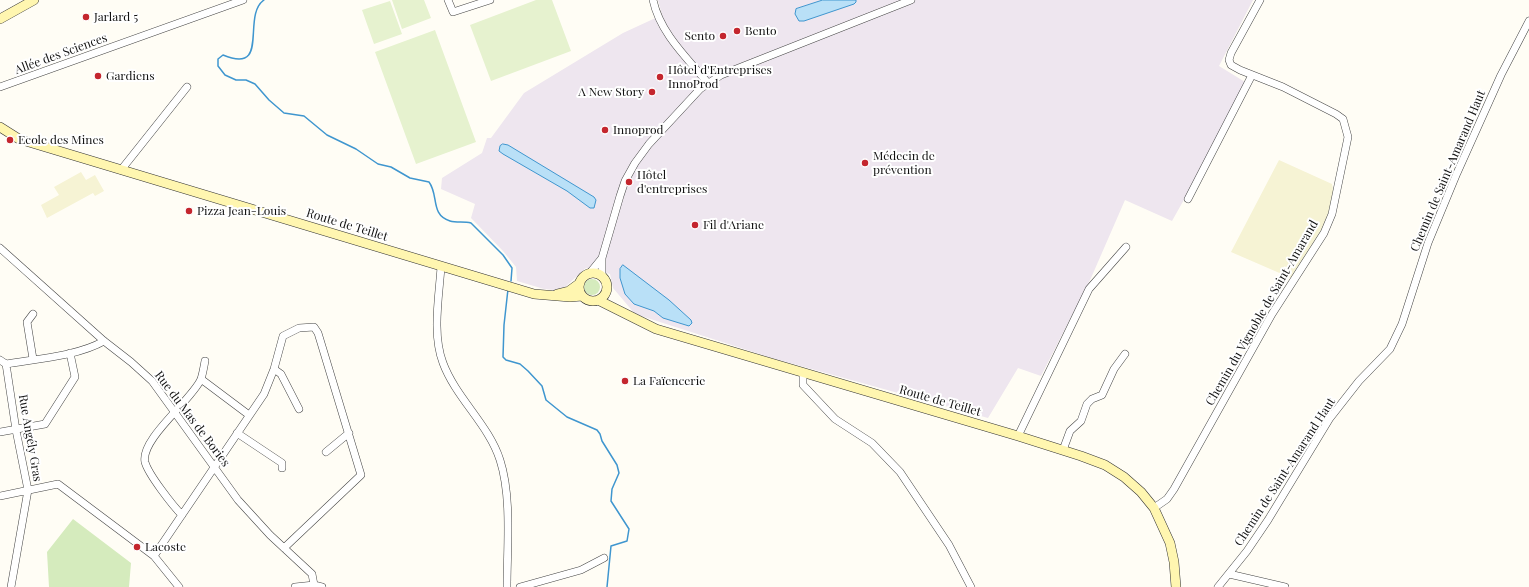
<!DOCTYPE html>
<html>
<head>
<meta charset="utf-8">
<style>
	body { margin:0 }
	canvas { display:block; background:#fffdf5 }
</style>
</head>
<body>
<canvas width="1529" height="587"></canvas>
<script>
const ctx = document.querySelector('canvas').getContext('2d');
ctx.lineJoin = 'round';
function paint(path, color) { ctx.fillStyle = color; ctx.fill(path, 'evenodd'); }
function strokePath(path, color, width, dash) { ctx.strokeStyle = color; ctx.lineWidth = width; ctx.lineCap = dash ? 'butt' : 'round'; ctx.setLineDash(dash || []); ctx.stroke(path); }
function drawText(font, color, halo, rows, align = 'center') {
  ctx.font = font + ' "Playfair Display",serif'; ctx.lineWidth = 4; ctx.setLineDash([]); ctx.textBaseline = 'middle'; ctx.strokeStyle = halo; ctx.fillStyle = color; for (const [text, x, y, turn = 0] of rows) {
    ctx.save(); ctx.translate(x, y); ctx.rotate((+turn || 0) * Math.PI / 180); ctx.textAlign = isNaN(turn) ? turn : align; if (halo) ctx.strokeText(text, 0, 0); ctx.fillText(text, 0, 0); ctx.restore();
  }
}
const industrial = new Path2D(`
	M658,0H1253L1219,66L1245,82L1218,139L1172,221L1125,200L1091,278L1041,376L1018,368L988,418L772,358L635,314L613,288L610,274L586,268L564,288L554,290L544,289L517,281L516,267L503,251L471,218L475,204L441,189L442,178L482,153L487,138H491L524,93L623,33L662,15Z`);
const farmland = new Path2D(`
	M1279,160L1332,184L1334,196L1323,228L1291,278L1231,252Z
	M81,172L86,180L95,175L104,191L95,196L93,193L47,218L41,205L59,195L54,187Z`);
const green = new Path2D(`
	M584 287a8 8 0 1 1 16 0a8 8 0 1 1-16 0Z
	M73,519L131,563L129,587H49L47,552Z`);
const pitch = new Path2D(`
	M392,0H424L431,18L402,29Z
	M536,0H552L571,51L491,81L470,25Z
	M390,1L402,34L374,44L362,10Z
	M435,30L476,142L416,164L375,52Z`);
const water = new Path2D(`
	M823,0H856V2L854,4L804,21H799L795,14L796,9Z
	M503,144L508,145L594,197L596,200L594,208H590L567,191L503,154L499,151L500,146Z
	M623,265L669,300L691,320L692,323L689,326L663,318L654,311L634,304L625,294L620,278V269Z`);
const stream = new Path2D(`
	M264,0C241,16 271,75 223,55L218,59V66L225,75L236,80H246L255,84L269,100L284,113L304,116L327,135L356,149L378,164L391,167L410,178L429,182C439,195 430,215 450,221C457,223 464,221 471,223L503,255L512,268L511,281
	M508,289L504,325L503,357L506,360L520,364L528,371L542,386L546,400L567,417L597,430L600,434L602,441L617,465L619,473L612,489L611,501L629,529L627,541L611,546L607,587`);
const street = new Path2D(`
	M448,0L453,12L490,0
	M653,0C660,33 687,58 708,83
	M0,87L243,0
	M121,170L187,87
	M1188,199L1252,75
	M0,248L104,341L131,362L152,381L238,500L270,535L312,574L314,585
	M441,267C439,297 432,334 443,363C456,398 489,425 500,460C512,497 507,548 507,587
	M589,274L602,258
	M602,277V258L620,196L625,181L635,163L649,144L700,89L721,75L911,0
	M33,314L27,322L33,359
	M0,360L6,364C36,359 78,356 104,341
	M6,364L16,430L28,490L11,587
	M274,369L281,374L299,409
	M803,373V385L835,419L872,443L900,472L949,545L971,587
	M201,379L249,415
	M0,432L45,424L75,377L70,353
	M237,433L282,463V468
	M1018,436L1089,289L1126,247
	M1063,450L1070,431L1081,421L1087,404L1092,399L1102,395L1114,369L1125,354
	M326,452L349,433
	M0,496L58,484L154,556L179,587
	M1154,508L1167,499L1174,489L1272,314L1324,233L1332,214L1348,137L1343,119L1336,114L1283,87L1240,70L1231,65L1229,60L1231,53L1260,0
	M182,515C173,506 148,474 145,462C140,439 193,399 201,379C203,373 204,366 205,361
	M154,556L264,394L274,369L283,336L299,328L314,327L318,333L361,475L284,548
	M1229,574L1285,587
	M295,587L314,585L322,587
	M520,587L581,570L604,558
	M1218,587L1247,551L1268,520L1330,418L1359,381L1390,349L1402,324L1428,243L1457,173L1501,75L1529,21`);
const secondary = new Path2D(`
	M0,19L34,0
	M0,127L19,139L534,294L570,297L582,296
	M579 287a14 14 0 1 1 28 0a14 14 0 1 1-28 0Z
	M557,294L569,291L580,283
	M598,300L656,329L1018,436L1081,456L1105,465L1124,477L1141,492L1154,508L1170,543L1174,562L1176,587`);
const markers = [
	[86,17,4,"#c4262e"],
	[737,31,4,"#c4262e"],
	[723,36,4,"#c4262e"],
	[98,76,4,"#c4262e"],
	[660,77,4,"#c4262e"],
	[652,92,4,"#c4262e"],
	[605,130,4,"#c4262e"],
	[10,140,4,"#c4262e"],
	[865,163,4,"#c4262e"],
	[629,182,4,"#c4262e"],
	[189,211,4,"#c4262e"],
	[695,225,4,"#c4262e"],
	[625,381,4,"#c4262e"],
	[137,547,4,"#c4262e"]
];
const poiNames = [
	["Jarlard 5",94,17],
	["Bento",745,31],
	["Sento",715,36,"right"],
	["Hôtel d'Entreprises",668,70],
	["InnoProd",668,84],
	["Gardiens",106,76],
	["A New Story",644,92,"right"],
	["Innoprod",613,130],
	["Ecole des Mines",18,140],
	["Médecin de",873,156],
	["prévention",873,170],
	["Hôtel",637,175],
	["d'entreprises",637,189],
	["Pizza Jean-Louis",197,211],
	["Fil d'Ariane",703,225],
	["La Faïencerie",633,381],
	["Lacoste",145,547]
];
const streetNames = [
	["Allée des Sciences",61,54,-20],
	["Chemin de Saint-Amarand Haut",1448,171,-67],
	["Route de Teillet",347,225,17],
	["Chemin du Vignoble de Saint-Amarand",1262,313,-60],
	["Route de Teillet",940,401,16],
	["Rue du Mas de Bories",192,419,53],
	["Rue Angély Gras",30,438,80],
	["Chemin de Saint-Amarand Haut",1285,472,-57]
];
paint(industrial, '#eee6ef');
paint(farmland, '#f6f3d4');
paint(green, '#d5ebbd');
paint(pitch, '#e6f2cf');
paint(water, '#b9e0f7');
strokePath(water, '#3f96cf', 1);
strokePath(stream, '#3f96cf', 1.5);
strokePath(street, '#444', 8);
strokePath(secondary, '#333', 10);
strokePath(street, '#fff', 7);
strokePath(secondary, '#fff6b0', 9);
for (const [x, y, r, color] of markers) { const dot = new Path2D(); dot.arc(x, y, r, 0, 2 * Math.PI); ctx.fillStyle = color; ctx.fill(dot); strokePath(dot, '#fff', 1.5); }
drawText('12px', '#111', '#fff', poiNames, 'left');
drawText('12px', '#111', '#fff', streetNames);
</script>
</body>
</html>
